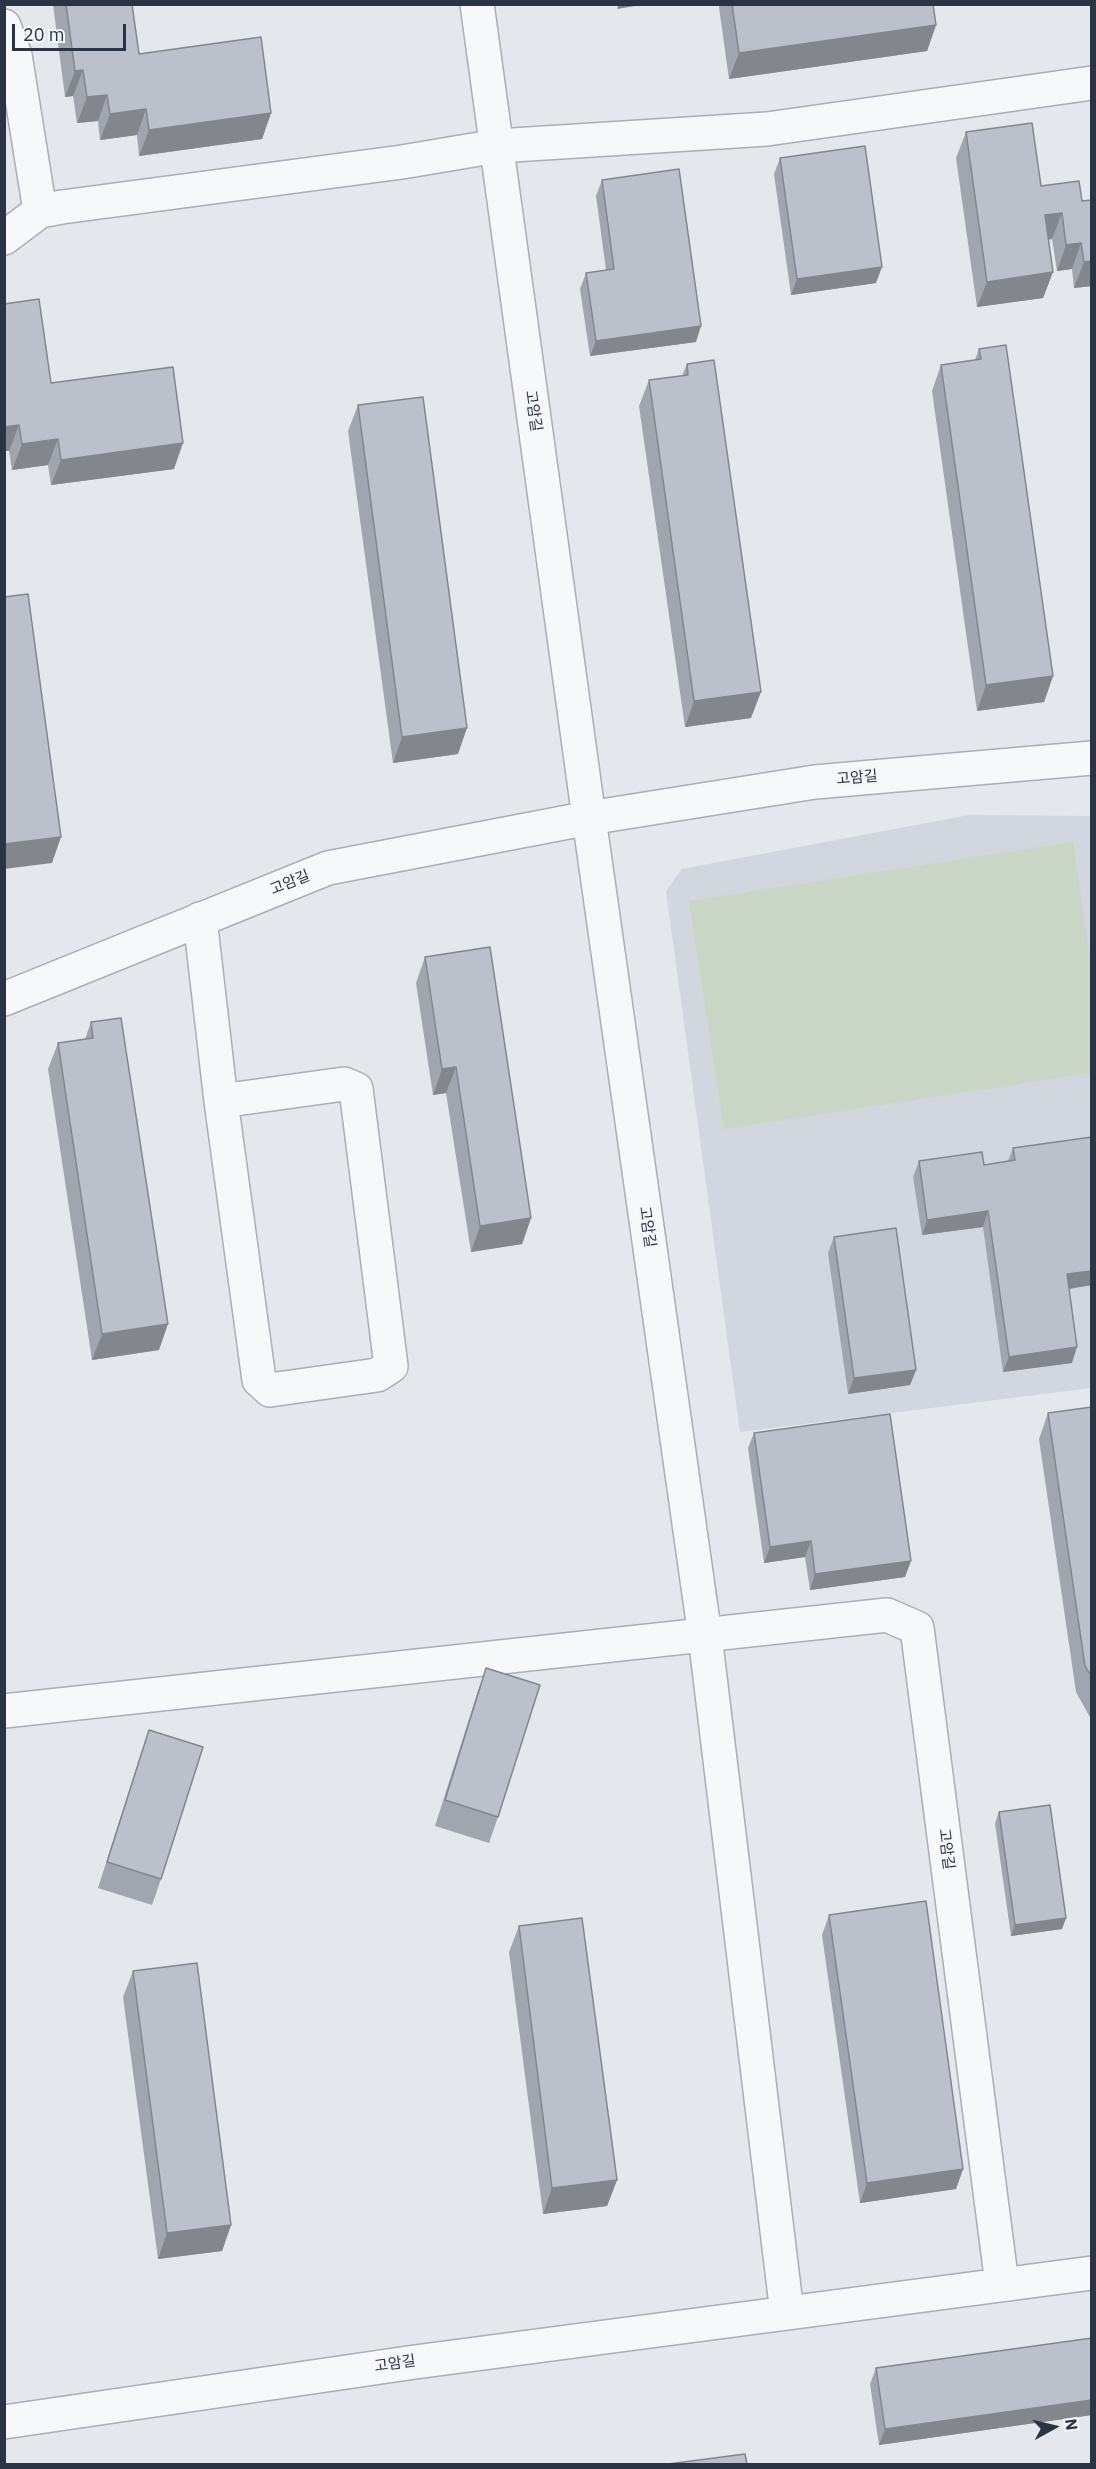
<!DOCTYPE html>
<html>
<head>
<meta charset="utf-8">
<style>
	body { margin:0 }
	#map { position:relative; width:1096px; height:2469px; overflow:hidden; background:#e4e7ec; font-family:"IBM Plex Sans",sans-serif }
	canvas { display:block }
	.frame { position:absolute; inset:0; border:6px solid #2b3445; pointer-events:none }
	.north { position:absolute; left:1024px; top:2397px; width:60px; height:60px; -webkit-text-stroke:4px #f4f6f9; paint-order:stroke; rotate:82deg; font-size:16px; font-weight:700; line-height:24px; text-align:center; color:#2b3445 }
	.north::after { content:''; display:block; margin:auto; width:21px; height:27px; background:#2b3445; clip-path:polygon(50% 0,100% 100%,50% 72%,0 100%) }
	.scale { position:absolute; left:12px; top:24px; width:114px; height:27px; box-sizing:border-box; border:3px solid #2b3445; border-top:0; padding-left:8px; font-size:18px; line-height:21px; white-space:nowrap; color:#2b3445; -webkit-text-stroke:4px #f4f6f9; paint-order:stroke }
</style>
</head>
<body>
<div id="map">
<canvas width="1096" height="2469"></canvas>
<div class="frame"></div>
<div class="north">N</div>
<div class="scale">20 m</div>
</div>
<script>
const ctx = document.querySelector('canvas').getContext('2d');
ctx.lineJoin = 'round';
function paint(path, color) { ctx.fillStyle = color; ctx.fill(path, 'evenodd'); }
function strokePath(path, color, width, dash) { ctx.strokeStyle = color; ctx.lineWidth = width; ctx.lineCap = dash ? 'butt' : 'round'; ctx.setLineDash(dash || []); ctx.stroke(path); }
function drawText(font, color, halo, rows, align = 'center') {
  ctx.font = font + ' "IBM Plex Sans","Noto Sans KR",sans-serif'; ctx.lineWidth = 4.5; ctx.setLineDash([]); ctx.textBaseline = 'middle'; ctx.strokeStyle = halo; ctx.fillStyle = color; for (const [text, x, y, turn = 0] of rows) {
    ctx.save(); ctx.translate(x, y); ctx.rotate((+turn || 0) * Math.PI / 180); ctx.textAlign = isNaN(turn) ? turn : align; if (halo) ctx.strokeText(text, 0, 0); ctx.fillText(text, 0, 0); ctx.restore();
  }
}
const built = new Path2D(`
	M969,815L1091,816V1388L740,1432L666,891L682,869Z`);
const green = new Path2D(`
	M1073,842L1091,966V1073L724,1129L689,901Z`);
const minor = new Path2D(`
	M4,26L15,55L40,211
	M4,238L40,211L62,207L402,162L497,146L767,129L1092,83
	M200,919L221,1101L259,1380L270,1390L377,1375L391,1366L356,1089L344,1084L221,1101
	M4,999L328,868L589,818L477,4
	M4,1711L887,1615L917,1628L1002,2284
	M787,2313L705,1636L589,818L815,782L1092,758
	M4,2422L415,2362L1092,2273`);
const wall = new Path2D(`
	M53,4H132L139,54L271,113L262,139L139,156L137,135L100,140L98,121L77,123L73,96L65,97Z
	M720,4H933L936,25L927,51L729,79L719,7Z
	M966,132L1041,186L1082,201L1092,200V286L1074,288L1072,269L1057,271L1052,239L1048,240L1053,272L1043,298L977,307L956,158Z
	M780,158L876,283L791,295L774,174Z
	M602,180L696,342L590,356L580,289L586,273L606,270L596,196Z
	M4,304L51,383L174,469L51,485L48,465L12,470L9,451H4Z
	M979,349L1053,676L1044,702L977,711L932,391L941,365L975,360Z
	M687,364L751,718L685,727L639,406L649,380L682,376Z
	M358,405L458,754L393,763L348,431Z
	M425,957L531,1218L522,1244L471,1252L446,1093L433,1095L416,983Z
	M91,1022L159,1350L92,1360L48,1069L58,1043L85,1039Z
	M1092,1137V1285L1069,1289L1072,1363L1003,1372L983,1227L922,1235L913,1177L919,1161L984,1165L1008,1161L1013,1148Z
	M834,1237L916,1370L910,1385L848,1394L828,1253Z
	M1092,1407V1721L1076,1692L1039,1439L1048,1413Z
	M754,1433L905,1577L810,1590L805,1557L764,1563L748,1448Z
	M486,1668L498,1817L489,1843L435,1826L477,1694Z
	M149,1730L161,1879L152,1905L98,1888L140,1756Z
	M999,1812L1066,1918L1062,1929L1011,1936L995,1823Z
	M829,1915L963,2169L956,2189L860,2203L822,1935Z
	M519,1926L617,2180L607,2206L543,2214L509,1952Z
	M133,1971L231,2225L222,2251L158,2259L123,1997Z
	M1092,2338V2415L879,2445L870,2384L876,2368Z`);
const shadedWall = new Path2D(`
	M619,4H647L617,9Z
	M936,25L927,51L729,79L739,53Z
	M83,70L73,96L65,97L75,71Z
	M107,95L98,121L77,123L87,97Z
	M146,109L137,135L100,140L110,114Z
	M271,113L262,139L139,156L149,130Z
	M1062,213L1052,239L1035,241L1045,215Z
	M1081,243L1072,269L1057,271L1066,245Z
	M1092,261V286L1074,288L1084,262Z
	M882,267L876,283L791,295L797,279Z
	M1053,272L1043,298L977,307L987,282Z
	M701,326L696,342L590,356L596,341Z
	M19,425L9,451H4V427Z
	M58,439L48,465L12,470L22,444Z
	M183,443L174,469L51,485L61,460Z
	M1053,676L1044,702L977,711L986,685Z
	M761,692L751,718L685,727L694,701Z
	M467,728L458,754L393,763L402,737Z
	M61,837L52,863L4,869V844Z
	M456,1067L446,1093L433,1095L442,1069Z
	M988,1211L983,1227L922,1235L927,1220Z
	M531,1218L522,1244L471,1252L480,1226Z
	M1092,1271V1285L1061,1290L1067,1274Z
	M168,1324L159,1350L92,1360L102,1334Z
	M1077,1347L1072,1363L1003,1372L1009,1357Z
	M916,1370L910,1385L848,1394L854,1378Z
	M811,1541L805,1557L764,1563L770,1547Z
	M911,1561L905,1577L810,1590L815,1574Z
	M1066,1918L1062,1929L1011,1936L1015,1925Z
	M963,2169L956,2189L860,2203L867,2183Z
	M617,2180L607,2206L543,2214L552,2188Z
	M231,2225L222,2251L158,2259L167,2233Z
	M1092,2400V2415L879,2445L885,2429Z`);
const building = new Path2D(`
	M66,4H132L139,54L261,37L271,113L149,130L146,109L110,114L107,95L87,97L83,70L75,71Z
	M732,4H933L936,25L739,53Z
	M1032,123L1041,186L1079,181L1082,201L1092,200V261L1084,262L1081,243L1066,245L1062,213L1045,215L1053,272L987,282L966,132Z
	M865,146L882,267L797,279L780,158Z
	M679,169L701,326L596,341L586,273L614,269L602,180Z
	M39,299L51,383L173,367L183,443L61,460L58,439L22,444L19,425L4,427V304Z
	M1006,345L1053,676L986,685L941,365L981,359L979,349Z
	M714,360L761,692L694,701L649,380L688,375L687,364Z
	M423,397L467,728L402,737L358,405Z
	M28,594L61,837L4,844V597Z
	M490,947L531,1218L480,1226L456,1067L442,1069L425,957Z
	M121,1018L168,1324L102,1334L58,1043L93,1038L91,1022Z
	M1092,1137V1271L1067,1274L1077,1347L1009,1357L988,1211L927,1220L919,1161L982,1152L984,1165L1015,1160L1013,1148Z
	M896,1228L916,1370L854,1378L834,1237Z
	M1092,1407V1677L1085,1666L1048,1413Z
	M890,1414L911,1561L815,1574L811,1541L770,1547L754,1433Z
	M486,1668L540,1685L498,1817L445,1800Z
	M149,1730L203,1747L161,1879L107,1862Z
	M1050,1805L1066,1918L1015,1925L999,1812Z
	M926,1901L963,2169L867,2183L829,1915Z
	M582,1918L617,2180L552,2188L519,1926Z
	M197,1963L231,2225L167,2233L133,1971Z
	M1092,2338V2400L885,2429L876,2368Z
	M745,2454L747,2464H668Z`);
const streetNames = [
	["고암길",533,411,82],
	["고암길",857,778,-5],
	["고암길",290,883,-22],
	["고암길",647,1227,82],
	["고암길",946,1849,83],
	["고암길",395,2364,-8]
];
paint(built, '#d2d6de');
paint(green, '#c9d6c5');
strokePath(minor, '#a9aeb7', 36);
strokePath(minor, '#f7f8fa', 33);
paint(wall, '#a1a5ae');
paint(shadedWall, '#83868d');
paint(building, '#bbc0ca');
strokePath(building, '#83868d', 1.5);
drawText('15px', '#2b3445', '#f4f6f9', streetNames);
</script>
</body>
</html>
